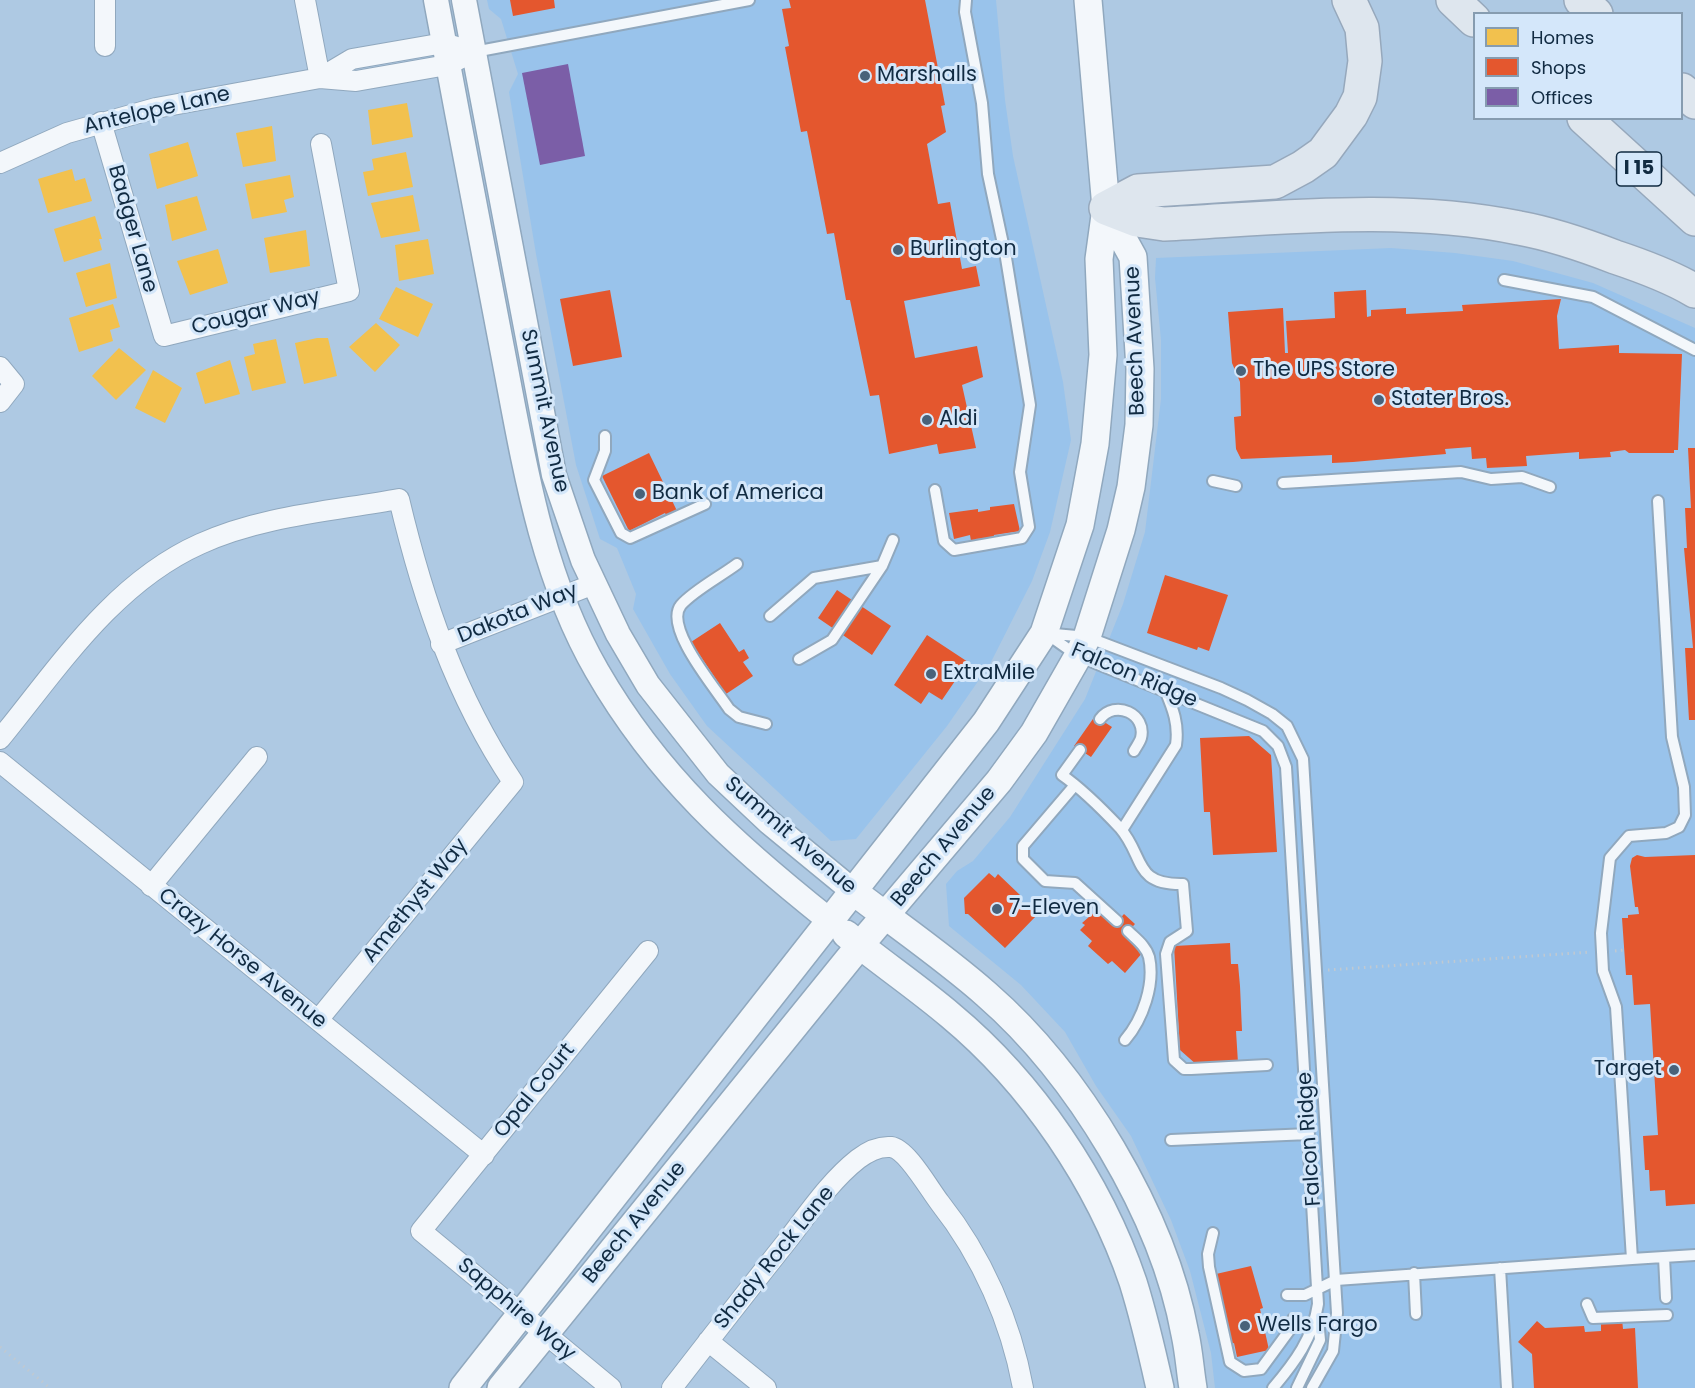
<!DOCTYPE html>
<html>
<head>
<meta charset="utf-8">
<style>
	body { margin:0 }
	#map { position:relative; width:1695px; height:1388px; overflow:hidden; background:#aec9e3; font-family:Poppins,sans-serif }
	canvas { display:block }
	.legend { position:absolute; left:1473px; top:12px; width:210px; height:108px; box-sizing:border-box; background:#d4e7fa; border:2px solid #869cb0; margin:0; padding:8px 10px; list-style:none; font-size:18px; color:#112b42 }
	.legend li { display:flex; align-items:center; gap:12px; height:30px }
	.legend b { width:30px; border:2px solid #869cb0 }
</style>
</head>
<body>
<div id="map">
<canvas width="1695" height="1388"></canvas>
<ul class="legend">
<li><b style="height:16px;background:#f2c14e"></b>Homes</li>
<li><b style="height:16px;background:#e4572e"></b>Shops</li>
<li><b style="height:16px;background:#7b5ea7"></b>Offices</li>
</ul>
</div>
<script>
const ctx = document.querySelector('canvas').getContext('2d');
ctx.lineJoin = 'round';
function paint(path, color) { ctx.fillStyle = color; ctx.fill(path, 'evenodd'); }
function strokePath(path, color, width, dash) { ctx.strokeStyle = color; ctx.lineWidth = width; ctx.lineCap = dash ? 'butt' : 'round'; ctx.setLineDash(dash || []); ctx.stroke(path); }
function drawText(font, color, halo, rows, align = 'center') {
  ctx.font = font + ' Poppins,sans-serif'; ctx.lineWidth = 6; ctx.setLineDash([]); ctx.textBaseline = 'middle'; ctx.strokeStyle = halo; ctx.fillStyle = color; for (const [text, x, y, turn = 0] of rows) {
    ctx.save(); ctx.translate(x, y); ctx.rotate((+turn || 0) * Math.PI / 180); ctx.textAlign = isNaN(turn) ? turn : align; if (halo) ctx.strokeText(text, 0, 0); ctx.fillText(text, 0, 0); ctx.restore();
  }
}
const built = new Path2D(`
	M487,0H996L1005,100L1013,156L1063,382L1071,440L1050,532L1032,581L990,664L947,726L856,839L831,841L707,726L670,674L633,609L636,594L617,548L600,539L576,465L536,254L509,92L518,74L501,19L489,9Z
	M1391,248L1455,253L1513,261L1593,283L1695,328V1388H1215L1211,1353L1190,1271L1171,1220L1131,1136L1096,1086L1065,1032L1021,985L949,926L946,884L957,871L973,861L1010,817L1085,699L1123,604L1145,532L1161,399V340L1155,278L1156,258Z`);
const homes = new Path2D(`
	M407,103L413,137L372,145L368,110Z
	M272,126L276,161L243,167L236,133Z
	M188,142L198,176L157,189L149,154Z
	M406,152L413,187L368,196L363,172L374,170L372,159Z
	M72,169L75,181L85,178L92,201L48,213L38,179Z
	M290,175L294,197L284,200L287,212L252,219L245,184Z
	M413,195L420,231L381,238L371,203Z
	M197,196L207,230L172,241L165,205Z
	M95,216L102,239H99L102,250L64,262L54,229Z
	M306,230L310,266L270,273L264,238Z
	M428,239L434,274L399,281L395,245Z
	M218,249L228,283L190,295L177,261Z
	M110,263L117,298L86,307L76,273Z
	M396,287L433,304L418,337L379,319Z
	M113,304L120,327L110,330L113,341L79,352L69,318Z
	M376,323L400,345L375,372L349,347Z
	M317,338H328L337,376L304,384L295,343Z
	M276,339L286,383L252,391L244,357L255,354L253,344Z
	M119,348L146,370L116,400L92,376Z
	M230,360L240,394L205,404L196,373Z
	M153,370L182,388L165,423L135,408Z`);
const shops = new Path2D(`
	M510,0H554L555,8L513,16Z
	M789,0H925L945,105L941,106L946,132L927,144L938,204L950,202L962,269L976,266L980,286L904,301L915,358L977,346L983,377L962,385L976,448L939,454L937,444L889,454L879,395L870,396L850,300H846L834,233L827,234L807,131L801,132L785,47L789,46L782,9L791,8Z
	M610,290L622,357L573,366L560,299Z
	M1366,290L1367,317L1371,316V310L1406,308V314L1463,311L1462,305L1561,299L1557,316L1559,349L1619,345V353L1682,354L1678,450H1674V453H1629L1625,450L1610,452L1611,457L1579,459V452L1526,456L1527,466L1487,468L1486,458L1472,459L1471,447L1445,449L1446,454L1353,462L1332,463V455L1241,459L1236,449L1234,417L1241,416L1240,382L1232,363L1228,312L1283,308L1285,353H1288L1286,321L1335,318L1334,292Z
	M1688,448H1695V720H1689L1685,648H1693L1684,548H1687L1685,508H1691Z
	M649,453L678,513L668,518L665,513L629,531L602,476Z
	M1014,504L1020,531L994,535V538L975,539L976,542L971,541L970,535L954,539L949,513L978,509V512L990,510V507Z
	M1165,575L1228,595L1209,651L1198,647L1197,650L1147,633Z
	M837,590L891,626L872,655L818,618Z
	M720,623L739,652L744,649L749,658L743,662L753,676L726,694L691,642Z
	M927,635L968,662L942,700L929,692L921,704L894,685Z
	M1095,716L1112,727L1091,757L1074,746Z
	M1249,736L1271,755L1277,852L1213,855L1210,812H1204L1200,738Z
	M1637,855L1645,857L1695,855V1204L1666,1206L1665,1190L1650,1191L1649,1170H1645L1643,1136L1658,1135L1650,1004L1634,1005L1632,975H1626L1622,918H1628V915L1639,914L1638,907H1635L1630,866L1632,858Z
	M989,873L995,878L998,874L1020,895L1017,899L1037,915L1005,948L968,914H965L964,898Z
	M1097,910L1114,925L1124,914L1135,924L1125,935L1143,952L1125,973L1112,961L1108,964L1088,946L1092,941L1080,930L1085,925L1082,923Z
	M1230,943L1231,964H1238L1240,986L1242,1031H1236L1238,1063L1197,1065L1180,1050L1174,946Z
	M1251,1266L1263,1308L1260,1309L1269,1350L1237,1357L1234,1343L1231,1344L1216,1274Z
	M1622,1319L1623,1329L1635,1328L1638,1388H1534L1532,1354L1518,1342L1537,1321L1545,1328L1584,1326L1585,1332L1601,1331V1320Z`);
const offices = new Path2D(`
	M568,64L585,156L540,165L522,73Z`);
const path = new Path2D(`
	M1615,951L1624,950
	M1328,970L1591,952
	M0,1347L50,1388`);
const service = new Path2D(`
	M474,52L749,0
	M1504,280L1593,297L1695,350
	M605,436V451L594,480L621,533L630,538L705,504
	M1213,481L1236,486
	M1283,483L1461,472L1491,479L1522,477L1550,487
	M935,490L944,541L954,550L1022,538L1029,527L1020,472L1030,405L1006,258L988,174L982,103L965,12L966,0
	M737,564C721,576 693,591 681,605C663,627 716,689 729,709L739,717L766,724
	M770,616L814,578L882,566
	M1044,633L1087,637L1221,688L1247,700L1272,714L1287,726L1303,759L1337,1313L1333,1351L1312,1388
	M1047,634L1078,656L1263,731L1278,746L1286,767L1318,1304C1313,1338 1295,1362 1273,1388
	M799,659L832,640L882,566L893,540
	M1100,719C1115,699 1147,714 1141,738C1140,742 1136,747 1134,751
	M1080,750L1062,775C1082,789 1103,810 1120,828C1145,857 1133,885 1183,884L1187,931L1170,942L1166,954L1174,1060L1184,1069H1191L1267,1065
	M1075,785L1023,846V859L1045,881L1075,883L1117,921
	M1122,830L1176,745C1179,724 1173,709 1165,690
	M1125,1040C1143,1019 1155,984 1149,957C1146,946 1136,939 1128,931
	M1171,1140L1309,1134
	M1213,1233L1208,1254L1209,1267L1230,1362L1244,1371L1261,1369L1291,1328L1293,1319
	M1664,1257L1666,1298
	M1632,1259L1695,1255
	M1500,1268L1507,1388
	M1414,1273L1416,1314
	M1287,1295H1305L1336,1280L1632,1259L1616,1007L1603,971L1601,933L1610,858L1629,836L1666,833L1679,827L1685,815L1684,787L1672,737L1658,501
	M1587,1304L1593,1318L1667,1315
	M1297,1388L1320,1340L1318,1320`);
const minor = new Path2D(`
	M105,0V46
	M305,0L320,78
	M320,78L352,59L444,43L457,47
	M101,122L164,336L349,291L321,144
	M0,163L67,133L156,108L320,78L356,81L447,65L474,52
	M0,367L14,384L0,402
	M441,644L594,584
	M0,739C58,668 113,583 200,544C261,516 333,511 399,499C423,600 455,695 513,782L318,1020
	M0,762L484,1155
	M151,886L257,757
	M708,1341L766,1388
	M611,1388L421,1231L648,951
	M672,1388C710,1339 748,1290 787,1241C808,1214 830,1181 858,1159C867,1152 879,1146 891,1147C907,1149 929,1189 940,1203C982,1256 1011,1322 1023,1388`);
const tertiary = new Path2D(`
	M436,0C458,116 479,232 502,348C523,457 540,573 597,671C658,777 735,845 829,920
	M464,0L554,475L583,560L618,634L648,685L718,774L769,822L853,891`);
const secondary = new Path2D(`
	M853,891C897,925 944,957 986,994C1078,1074 1163,1214 1185,1334C1189,1352 1190,1370 1193,1388
	M846,934C880,962 917,987 950,1015C1032,1083 1099,1182 1133,1282C1144,1317 1152,1352 1160,1388
	M463,1388L986,722L1044,633L1080,525L1095,444L1103,355L1099,259L1106,208L1088,0
	M501,1388L860,945L999,781L1034,733L1078,656L1087,637L1121,530L1131,487L1139,425L1140,369L1133,257L1106,208`);
const motorway = new Path2D(`
	M1453,0L1474,20
	M1581,0L1596,14
	M1682,90L1695,102
	M1584,118L1695,219
	M1106,208L1137,220L1164,224C1281,218 1403,204 1519,228C1552,234 1584,245 1615,257C1642,266 1670,276 1695,291
	M1106,208L1138,191L1275,182L1303,167L1323,153L1351,115L1360,97L1365,61L1362,28L1349,0`);
const markers = [
	[865,76,6,"#48627a"],
	[898,250,6,"#48627a"],
	[1241,371,6,"#48627a"],
	[1379,400,6,"#48627a"],
	[927,420,6,"#48627a"],
	[640,494,6,"#48627a"],
	[931,674,6,"#48627a"],
	[997,909,6,"#48627a"],
	[1674,1070,6,"#48627a"],
	[1245,1326,6,"#48627a"]
];
const shields = [
	[1639,169,45]
];
const shieldNames = [
	["I 15",1639,169]
];
const poiNames = [
	["Marshalls",877,76],
	["Burlington",910,250],
	["The UPS Store",1253,371],
	["Stater Bros.",1391,400],
	["Aldi",939,420],
	["Bank of America",652,494],
	["ExtraMile",943,674],
	["7-Eleven",1009,909],
	["Target",1662,1070,"right"],
	["Wells Fargo",1257,1326]
];
const streetNames = [
	["Antelope Lane",157,111,-13],
	["Badger Lane",132,229,74],
	["Cougar Way",256,313,-14],
	["Beech Avenue",1136,341,-92],
	["Summit Avenue",544,411,78],
	["Dakota Way",518,614,-22],
	["Falcon Ridge",1134,676,23],
	["Summit Avenue",790,836,41],
	["Beech Avenue",944,847,-50],
	["Amethyst Way",416,901,-51],
	["Crazy Horse Avenue",242,959,39],
	["Opal Court",535,1091,-51],
	["Falcon Ridge",1310,1139,-94],
	["Beech Avenue",635,1223,-51],
	["Shady Rock Lane",775,1258,-51],
	["Sapphire Way",516,1310,40]
];
paint(built, '#99c3eb');
paint(homes, '#f2c14e');
paint(shops, '#e4572e');
paint(offices, '#7b5ea7');
strokePath(service, '#90a8be', 14);
strokePath(minor, '#90a8be', 22);
strokePath(tertiary, '#90a8be', 27);
strokePath(secondary, '#90a8be', 30);
strokePath(motorway, '#96a8bc', 36);
strokePath(path, '#c0c9d1', 3, [1.5, 4.5]);
strokePath(service, '#f3f7fb', 10);
strokePath(minor, '#f3f7fb', 20);
strokePath(tertiary, '#f3f7fb', 24);
strokePath(secondary, '#f3f7fb', 27);
strokePath(motorway, '#dee6ee', 33);
for (const [x, y, r, color] of markers) { const dot = new Path2D(); dot.arc(x, y, r, 0, 2 * Math.PI); ctx.fillStyle = color; ctx.fill(dot); strokePath(dot, '#d4e7fa', 2); }
for (const [x, y, w] of shields) { const box = new Path2D(); box.roundRect(x - w / 2, y - 17, w, 34, 4.5); ctx.fillStyle = '#d4e7fa'; ctx.fill(box); strokePath(box, '#112b42', 1.5); }
drawText('bold 20px', '#112b42', null, shieldNames);
drawText('21px', '#112b42', '#d4e7fa', poiNames, 'left');
drawText('21px', '#112b42', '#d4e7fa', streetNames);
</script>
</body>
</html>
